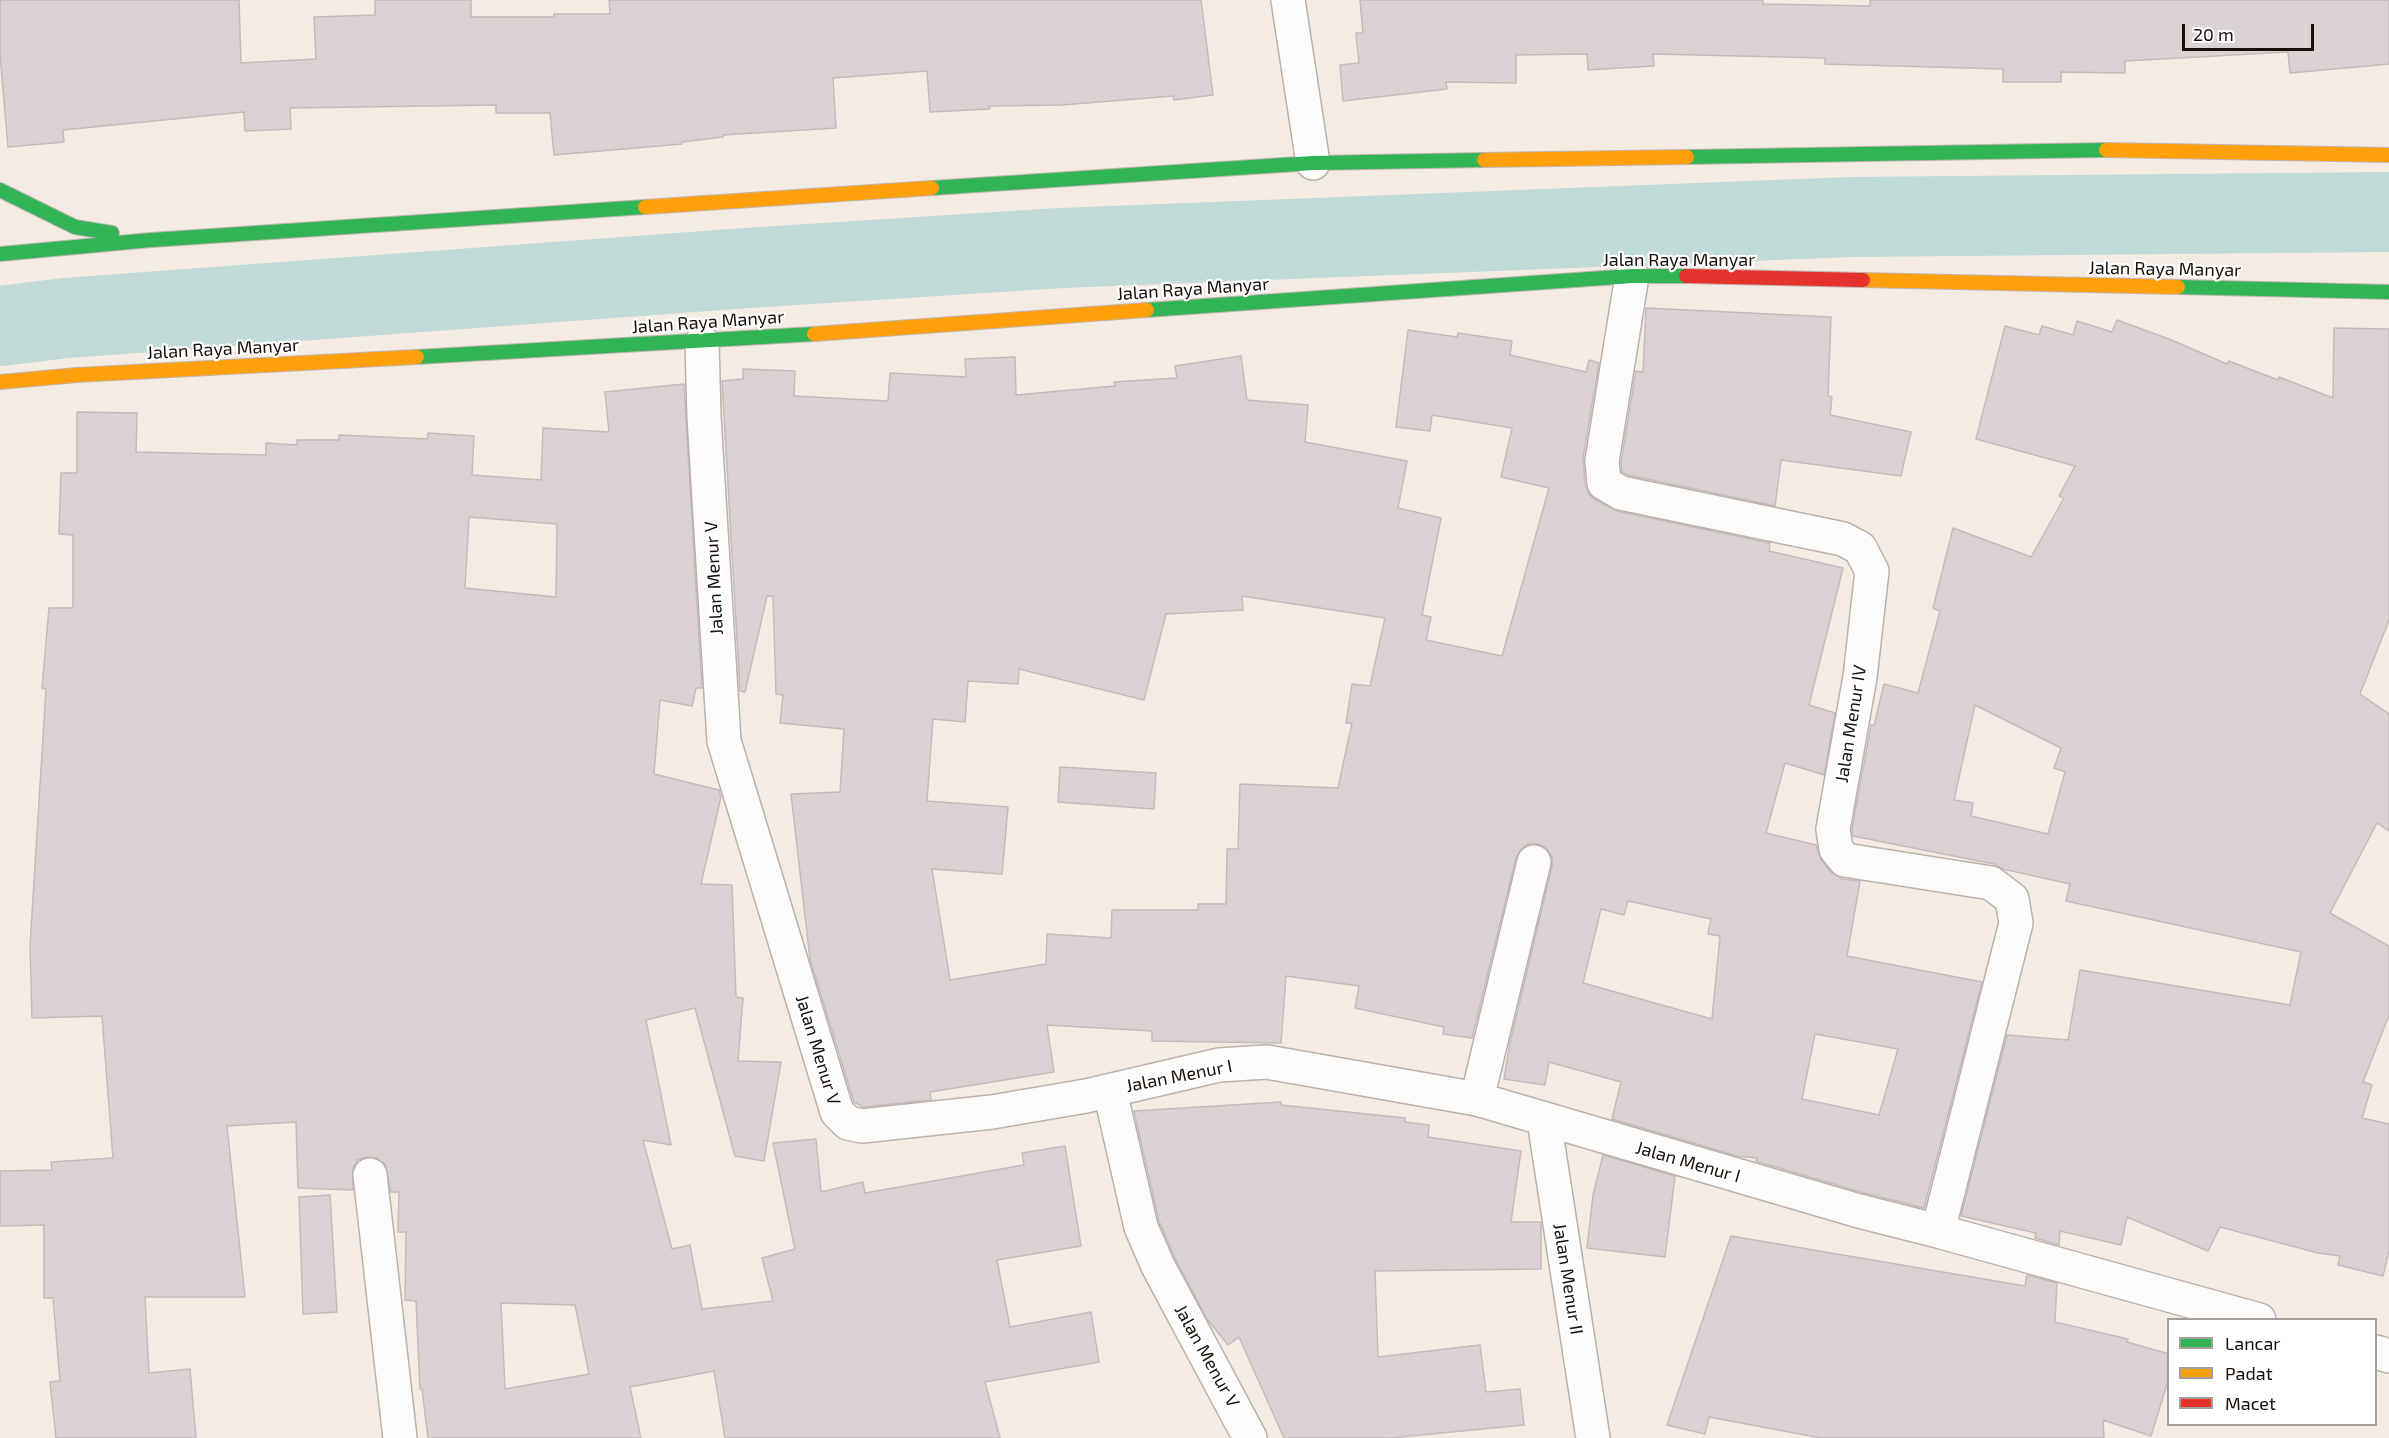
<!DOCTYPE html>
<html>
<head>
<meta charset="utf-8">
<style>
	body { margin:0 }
	#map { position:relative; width:2389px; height:1438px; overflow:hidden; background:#f4ebe3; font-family:"Exo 2",sans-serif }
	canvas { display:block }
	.legend { position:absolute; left:2167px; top:1318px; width:210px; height:108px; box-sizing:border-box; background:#fff; border:2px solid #a29f9d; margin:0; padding:8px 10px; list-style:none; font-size:18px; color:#17100a }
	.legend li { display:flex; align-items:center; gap:12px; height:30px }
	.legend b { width:30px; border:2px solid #a29f9d }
	.scale { position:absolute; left:2182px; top:24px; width:132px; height:27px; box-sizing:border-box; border:3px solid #17100a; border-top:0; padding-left:8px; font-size:18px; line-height:21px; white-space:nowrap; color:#17100a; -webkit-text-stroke:4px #fff; paint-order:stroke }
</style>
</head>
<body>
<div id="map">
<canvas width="2389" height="1438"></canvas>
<ul class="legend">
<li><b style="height:8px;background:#30b455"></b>Lancar</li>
<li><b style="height:8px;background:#ff9f0a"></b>Padat</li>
<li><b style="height:8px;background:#e5322d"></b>Macet</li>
</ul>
<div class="scale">20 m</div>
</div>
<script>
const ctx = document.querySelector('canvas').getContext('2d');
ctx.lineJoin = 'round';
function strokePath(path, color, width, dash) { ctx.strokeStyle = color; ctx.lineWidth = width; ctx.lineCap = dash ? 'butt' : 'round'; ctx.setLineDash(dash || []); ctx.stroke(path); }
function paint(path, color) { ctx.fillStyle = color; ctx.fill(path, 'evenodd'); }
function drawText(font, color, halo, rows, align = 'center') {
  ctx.font = font + ' "Exo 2",sans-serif'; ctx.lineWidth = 4.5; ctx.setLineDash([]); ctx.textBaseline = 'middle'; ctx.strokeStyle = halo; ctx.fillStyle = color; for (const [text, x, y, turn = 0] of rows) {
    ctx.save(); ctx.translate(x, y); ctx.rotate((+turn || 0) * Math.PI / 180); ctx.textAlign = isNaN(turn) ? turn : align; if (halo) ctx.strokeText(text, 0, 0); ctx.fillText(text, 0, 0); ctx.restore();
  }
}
const river = new Path2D(`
	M0,326L66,318L747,268L1061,248L1851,217L2389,212`);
const building = new Path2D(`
	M0,0H239L241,63L316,59L314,17L375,15V0H471V17H554V14H610L609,0H1201L1213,95L1174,100L1173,96L1062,105L989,106L990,109L930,112L927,71L833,78L836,128L723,135V137L682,142V144L554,155L550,113H496V105L290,108L291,129L245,131L244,112L63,130L64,142L8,147L0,55Z
	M1360,0H1763V4L1870,6V0H2389V64L2290,73L2288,52L2125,61V73L2061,72V82H2003V69L1825,64V58L1653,54L1654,66L1588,70L1587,54L1516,55V83L1446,82L1447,89L1343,101L1340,65L1359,63L1356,33H1363Z
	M1646,308L1831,317L1828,396L1832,397L1830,415L1911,432L1901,476L1781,460L1775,506L1628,475L1622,472L1621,462L1636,371L1643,372Z
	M2117,320L2169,339L2227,364L2229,361L2278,380L2279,377L2333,398L2334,328L2389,329V620L2360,694L2389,714V831L2377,823L2330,913L2389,946V1015L2363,1082L2372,1085L2362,1118L2389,1124V1251L2383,1276L2338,1265L2340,1256L2318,1253L2220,1227L2208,1251L2127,1217L2121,1245L2060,1231L2059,1245L2035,1238L2036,1233L1961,1216L2007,1035L2068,1040L2080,970L2290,1005L2301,952L2066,901L2070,884L2003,869L1994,864L1853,836L1852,829L1871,725L1874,726L1884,684L1918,693L1940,611L1933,608L1953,528L2031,557L2064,498L2059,496L2075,466L1976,439L2005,326L2039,335L2042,326L2073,335L2077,321L2112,332ZM1975,705L2061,748L2054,768L2065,772L2048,834L1971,816L1973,803L1954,800Z
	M1408,330L1457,337L1458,333L1512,341L1510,355L1586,372L1589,360L1599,363L1583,458L1585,485L1588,493L1594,499L1617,511L1770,543L1769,551L1843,568L1809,705L1835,713L1824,775L1785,763L1766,833L1816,845L1821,860L1831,872L1842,879L1860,881L1847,956L1982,982L1924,1208L1864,1193L1756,1161L1757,1158L1737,1156L1612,1119L1621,1082L1549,1062L1545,1085L1504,1079L1510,1043L1552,866V857L1547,849L1538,844H1528L1521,849L1516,858L1472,1038L1443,1034L1444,1027L1355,1008L1359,986L1286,976L1281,1043L1152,1041V1031L1047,1025L1054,1072L930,1092L931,1100L863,1107L854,1102L810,959L791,794L840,792L844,729L780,723L783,695L776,694L773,596H767L745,692L740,691L722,381L743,379V369L795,371L794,396L888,401L890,373L966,377L965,359L1015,357L1016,395L1115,386L1114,382L1177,378L1175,366L1241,356L1247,400L1308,405L1305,442L1407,461L1398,508L1441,518L1422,615L1431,617L1426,640L1502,656L1549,488L1501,477L1512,428L1432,415L1430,431L1396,427ZM1242,596L1385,618L1370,686L1352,684L1346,723H1352L1338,788L1240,784L1238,849H1227L1226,904H1198V910H1112L1111,938L1047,934L1046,964L950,980L932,869L1002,874L1008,807L927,801L933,719L965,722L968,681L1018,684L1019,669L1144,700L1166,614L1243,610ZM1628,901L1711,919L1708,934L1720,936L1712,1019L1583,983L1601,909L1624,915ZM1815,1034L1898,1049L1879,1115L1802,1099Z
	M684,384L702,688H696L692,706L660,700L654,774L719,790L721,797L701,884L732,885L736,997L743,998L738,1061L781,1062L764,1161L735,1156L695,1008L646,1020L671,1145L643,1140L672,1249L690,1245L702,1309L773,1301L762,1258L795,1249L773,1143L816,1139L821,1192L863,1182L865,1193L1024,1165L1022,1153L1065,1146L1081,1246L997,1260L1010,1327L1091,1312L1099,1362L985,1382L1000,1438H725L714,1371L630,1387L641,1438H428L422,1389H420L416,1301L405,1300L406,1232H398L399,1192H391L385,1164L377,1158L367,1157L358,1160L353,1168V1190L298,1188L296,1122L227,1126L245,1297H145L149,1373L190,1369L196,1438H56L50,1382L60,1381L53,1298H44V1225L0,1226V1171L52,1170L51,1162L113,1158L102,1016L32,1018L30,946L46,689L42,688L49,608H73V535L59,534L61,473H77V412L137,413L136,452L266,455V443L297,445V440H339V435L427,439L428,433L474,436L472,475L541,480L543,428L609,432L605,392ZM469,517L557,524L556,597L465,588ZM501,1303L575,1305L589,1374L505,1389Z
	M1060,767L1156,773L1154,809L1058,802Z
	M1281,1102V1105L1405,1118V1122L1429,1125L1428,1137L1521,1151L1511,1222H1541V1269L1375,1271L1378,1357L1480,1345L1486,1392L1520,1389L1524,1425L1390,1438H1284L1239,1337L1228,1345L1207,1319L1175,1258L1159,1221L1134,1111Z
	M1603,1155L1675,1176L1665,1257L1587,1248L1593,1195Z
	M330,1195L337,1312L303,1314L299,1197Z
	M1731,1236L2025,1286L2027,1275L2057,1283L2055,1322L2128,1339L2127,1342L2169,1354V1378L2151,1436L2103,1420L2104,1438H1821L1709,1417L1705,1434L1667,1425Z`);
const street = new Path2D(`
	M1288,0L1313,163
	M1632,276L1602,461L1604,483L1621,493L1843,539L1860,548L1872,571L1860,677L1833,829L1836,849L1845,860L1991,883L2012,899L2016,923L1938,1231
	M702,342L704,417L724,741L837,1112L848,1123L862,1126L992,1112L1086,1096L1219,1065L1267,1062L1477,1099L1859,1211L1938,1231L2259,1320
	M1110,1091L1141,1227L1158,1266L1250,1438
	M1477,1099L1534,862
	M1544,1120L1593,1438
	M370,1175L400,1438
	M2376,1352L2389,1356`);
const fast = new Path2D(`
	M1687,157L2106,150
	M932,188L1313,163L1484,160
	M0,190L75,227L112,233
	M0,254L151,240L645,207
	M2178,287L2389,292
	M1147,310L1632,276H1686
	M417,357L814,334`);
const slow = new Path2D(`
	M2106,150L2389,155
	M1484,160L1687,157
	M645,207L932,188
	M1863,280L2178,287
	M814,334L1147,310
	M0,382L77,375L417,357`);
const jam = new Path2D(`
	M1686,276L1863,280`);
const streetNames = [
	["Jalan Raya Manyar",1679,260],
	["Jalan Raya Manyar",2165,269,1],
	["Jalan Raya Manyar",1193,289,-4],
	["Jalan Raya Manyar",708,322,-4],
	["Jalan Raya Manyar",223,349,-3],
	["Jalan Menur V",714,578,-93],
	["Jalan Menur IV",1851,724,-81],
	["Jalan Menur V",818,1050,73],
	["Jalan Menur I",1179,1076,-11],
	["Jalan Menur I",1688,1162,16],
	["Jalan Menur II",1568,1279,81],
	["Jalan Menur V",1207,1356,61]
];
strokePath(river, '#c0dbd8', 80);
paint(building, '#dbd2d3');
strokePath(building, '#c4bcbc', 1.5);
strokePath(street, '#bab2ab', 36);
strokePath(fast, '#c2b3b1', 16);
strokePath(slow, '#c2b3b1', 16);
strokePath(jam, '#c2b3b1', 16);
strokePath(street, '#fdfcfb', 33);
strokePath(fast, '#30b455', 14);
strokePath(slow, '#ff9f0a', 14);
strokePath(jam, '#e5322d', 14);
drawText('18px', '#17100a', '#fff', streetNames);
</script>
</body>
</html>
